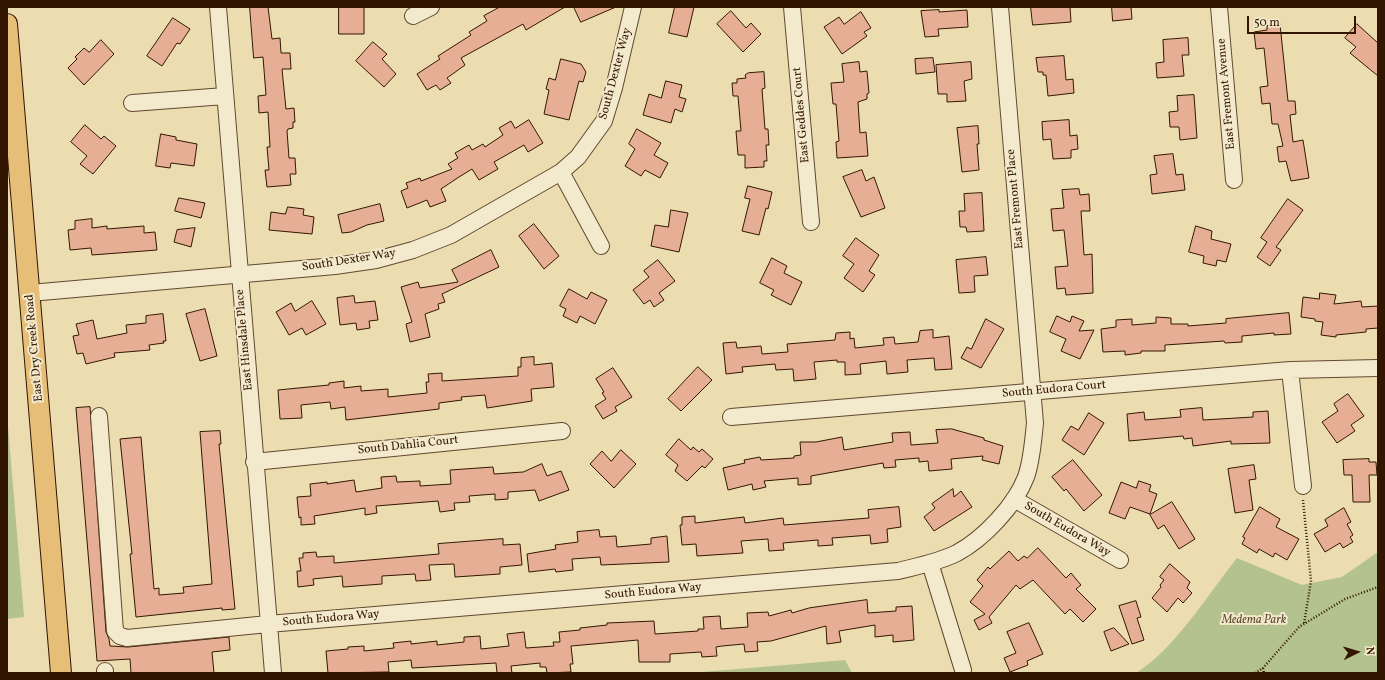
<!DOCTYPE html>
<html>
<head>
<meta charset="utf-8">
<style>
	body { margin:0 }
	#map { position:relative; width:1385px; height:680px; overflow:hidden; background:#ecddb1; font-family:Vollkorn,serif }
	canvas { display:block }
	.frame { position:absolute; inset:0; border:8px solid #331602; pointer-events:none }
	.north { position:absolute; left:1337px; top:632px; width:40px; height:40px; -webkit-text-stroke:3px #f3e9cc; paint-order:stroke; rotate:85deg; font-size:11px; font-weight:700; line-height:16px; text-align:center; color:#331602 }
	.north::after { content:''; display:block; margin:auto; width:14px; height:18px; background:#331602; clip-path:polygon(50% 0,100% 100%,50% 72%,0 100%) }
	.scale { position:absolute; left:1247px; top:16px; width:109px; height:18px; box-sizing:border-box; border:2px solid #331602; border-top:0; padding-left:5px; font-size:12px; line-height:14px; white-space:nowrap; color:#331602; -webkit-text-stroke:3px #f3e9cc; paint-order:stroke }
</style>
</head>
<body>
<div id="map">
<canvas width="1385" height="680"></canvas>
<div class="frame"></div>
<div class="north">N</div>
<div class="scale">50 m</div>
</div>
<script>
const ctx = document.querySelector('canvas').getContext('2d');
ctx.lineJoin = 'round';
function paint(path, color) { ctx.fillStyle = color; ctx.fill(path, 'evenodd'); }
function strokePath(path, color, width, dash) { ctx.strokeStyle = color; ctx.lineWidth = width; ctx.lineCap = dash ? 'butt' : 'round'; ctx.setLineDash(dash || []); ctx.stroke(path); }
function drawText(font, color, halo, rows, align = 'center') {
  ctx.font = font + ' Vollkorn,serif'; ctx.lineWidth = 4; ctx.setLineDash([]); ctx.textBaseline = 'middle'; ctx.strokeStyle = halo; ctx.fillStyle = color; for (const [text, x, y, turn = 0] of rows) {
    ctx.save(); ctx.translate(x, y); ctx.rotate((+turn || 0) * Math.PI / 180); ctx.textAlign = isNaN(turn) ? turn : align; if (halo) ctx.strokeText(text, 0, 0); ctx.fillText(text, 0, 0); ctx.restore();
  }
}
const green = new Path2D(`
	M7,414L24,617L7,619Z
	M1378,552V673H1136C1174,650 1209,593 1237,558L1302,585L1342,577Z
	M845,660L852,673H690Z`);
const building = new Path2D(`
	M250,7H268L272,39L280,38L281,53H290L291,69H282L286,109L294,108L295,122H293V128L288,129L287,131L289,158H295L296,174H290L291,185L267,187L265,170H269L267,147H270L268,112L259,113L258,96L266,95L263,57L254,58Z
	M339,7H364V34H339Z
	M500,7H565L526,30L523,24L461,58L465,65L447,78L451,83L440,90L436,85L427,90L417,74L440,59L438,56L471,35L469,32L487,21L484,16Z
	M574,7H616L581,22Z
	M675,7H694L687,37L669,33Z
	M1031,7H1070L1071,22L1033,25Z
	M1112,7H1131L1132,19L1113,21Z
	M939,10V12L967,10L968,27L938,29L939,36L925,37L921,11Z
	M731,11L746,28L751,23L761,34L743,52L717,24Z
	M861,12L871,28L864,32L867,36L842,54L824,27L839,17L844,24Z
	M173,18L190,29L180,44L177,43L162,66L147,56Z
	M1280,24L1288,101H1295L1296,114L1290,115L1293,142L1303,140L1309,178L1291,181L1286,161L1279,162L1277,147L1283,146L1278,124H1272L1270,103L1262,104L1260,87L1268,86L1264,48L1256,49L1254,32L1267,30V26Z
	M1357,24L1378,43V76L1350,53L1356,47L1345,38Z
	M1188,38L1189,55H1182L1184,76L1157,78L1156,63L1164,62L1163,40Z
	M101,40L114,54L84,85L68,68L77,59L75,57L84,48L89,52Z
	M373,42L387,54L382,59L396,74L384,87L356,61Z
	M1064,56L1066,80L1073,79L1074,93L1048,96L1046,75H1043V72H1038L1036,58Z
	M933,58L935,72L916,74L915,59Z
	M561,59L581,64L586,72L583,82L579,81L569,120L544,114L549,90L546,89L549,78L555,80Z
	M859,62L860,72L867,71L869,93L867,94V99L858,102L860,133L866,132L868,156L837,158L836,142L839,141L836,104H833L831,83L844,82L842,64Z
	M971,62L972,79L964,81L966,101L947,102V94H938L936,65Z
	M764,72L765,88L762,89L765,129H768L769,145H766L767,161H764V167L745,168V155H738L736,131H741L738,96H733L732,83H737V79L746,78L745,75L748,73Z
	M666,81L682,85L679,97L686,99L682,112L675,109L671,123L643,115L649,94L661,98Z
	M1194,95L1197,138L1180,140L1179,127H1170L1169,112L1178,111L1177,96Z
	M529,120L543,143L528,152L524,145L494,162L498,169L479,180L472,169L459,177L441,189L446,201L430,207L427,200L407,208L401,191L408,188L406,183L420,178L421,181L452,169L448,164L458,158L455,153L469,145L472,150L483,144L485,147L503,135L499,128L511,121L515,128Z
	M1069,120L1070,136L1077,135L1078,149L1071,150V158L1053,159L1051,139L1043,140L1042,122Z
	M85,125L101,139L104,136L116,146L93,174L80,164L87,156L71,142Z
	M978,126L979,144H977L979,170L962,172L957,128Z
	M637,129L661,143L654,155L668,163L660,178L645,170L641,176L625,166L635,149L629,144Z
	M161,134L176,137V140L197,144L194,166L171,163L170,168L156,166Z
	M1173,154L1176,175L1183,174L1185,190L1152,194L1150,175L1157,174L1154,156Z
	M862,170L866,181L874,177L885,208L861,217L843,177Z
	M748,186L772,192L768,209L766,208L759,235L742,231L750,199L745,198Z
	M1079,189L1080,195L1089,194L1090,211H1081L1084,255L1092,254L1093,293L1066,295L1065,288L1057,289L1055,267L1068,266L1064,230L1053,231L1051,209L1064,208L1062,190Z
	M982,193L984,231L967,232L966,227H960L959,211H965L964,194Z
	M179,198L205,203L201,218L175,211Z
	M1288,199L1303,210L1276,247L1281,250L1270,266L1257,257L1267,242L1261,238Z
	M380,204L384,221L367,225L351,232L342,233L338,215Z
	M288,207L304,209L303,215L314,217L312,234L269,230L271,212L285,214Z
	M671,210L688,213L679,252L651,246L655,225L668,227Z
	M92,219V228L107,226V229L144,226V233L155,232L157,250L92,255L91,248L70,250L68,230L75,229V221Z
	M534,224L559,256L544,269L519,236Z
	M1196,226L1212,231L1211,239L1231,244L1226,262L1217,260L1216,266L1203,263L1204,256L1189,252Z
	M195,228L191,247L174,242L177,230Z
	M856,238L879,255L869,271L875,275L863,292L844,278L854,264L843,256Z
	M491,250L499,267L442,294L445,302L438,304L439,309L425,314L430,337L410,342L406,324L412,322L401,287L418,282L420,288L458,282L452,270Z
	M986,257L988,275L974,276L975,292L959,293L956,260Z
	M772,258L787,266L784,273L802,282L791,305L771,295L774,290L760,283Z
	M658,260L675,281L659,293L664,300L654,307L650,300L644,304L633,290L649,277L644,271Z
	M569,289L587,299L591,292L607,300L595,324L580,316L577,323L563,316L566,309L560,306Z
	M1320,293L1336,295L1334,304L1361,301L1362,307L1378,306V328L1366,329V332L1336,335V337L1321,335L1323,322L1315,321V319L1301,317L1303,297L1319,299Z
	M354,296L355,303L375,301L378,320L369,321L370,328L357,330L356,323L340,325L337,298Z
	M312,301L326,324L306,335L302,328L289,335L276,312L291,303L295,311Z
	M205,309L217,356L200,361L186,314Z
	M1289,313L1291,334L1274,335V333L1242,336V342L1225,343L1224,341L1165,345V351H1141V353L1125,355V351L1103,352L1101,329L1116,327V320L1132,319V325L1156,323V317L1171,318V324H1188V326L1226,323V319Z
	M163,314L166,341H163L164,343L149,345L150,350L114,353L115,357L86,364L83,353L77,354L73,336L79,335L76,324L93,320L97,339L127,333L126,325L146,323V316Z
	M1057,316L1070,322L1072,316L1084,321L1079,331L1094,330L1080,359L1061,351L1066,339L1050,332Z
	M986,319L1004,329L981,368L961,358L967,347L971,349Z
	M933,330V338L949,336L952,369L935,370L934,358L907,360L908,372L887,374L886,361L860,364L861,374L845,375V362H837V360L814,362L816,379L794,381L793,369L776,370L775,364L742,367L743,372L726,374L723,343L736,342L737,348L761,346L762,354L788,352L787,344L835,340L836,333L850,332V339L854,338L855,348L884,345L883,338L894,337L895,344L918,342L920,331Z
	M534,357V365L552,363L554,387L531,389L532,401L487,408L485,395L461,397L462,400L439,403V409L346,420L345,407L331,409L330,402L301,405L302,418L280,419L278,390L329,385V383L344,381V388L361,386V391L388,389V397L427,393L426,382H429L428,374L442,373V381L518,376V367H521V358Z
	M698,367L712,380L681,411L668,399Z
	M613,368L632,397L615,407L617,411L603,419L595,406L606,399L602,393L604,392L596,379Z
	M1348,394L1364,416L1351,425L1355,431L1337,443L1322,422L1338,411L1334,404Z
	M90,407L106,632L109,639L110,646L128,647L229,637L230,650L212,652L214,673H131L130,659L97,661L76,408Z
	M1202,408L1203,420L1253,417V412L1268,411L1270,443L1231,444V441L1193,446L1192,438L1184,439L1183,436L1129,441L1127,414L1144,412L1145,420L1181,417L1180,410Z
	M1089,413L1104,423L1084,455L1062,440L1071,426L1078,430Z
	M952,429L984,438V440L1003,446L999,464L982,460L983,456L951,459L952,469L929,471L928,461L919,462V458L895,460L896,467L884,468L883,463L811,476V484L798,485V478L764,481L766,487L753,490L752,484L728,490L723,468L745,463L744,460L760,457L761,460L794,458V456L801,455L800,442H816L842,437L844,450L893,442L892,433L910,432L911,445L938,443L936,430Z
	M220,431L221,444H219L235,609L222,610V608L136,617L130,554H132L120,439L141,437L154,589L159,588V595L184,593L183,587L212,584L200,432Z
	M679,439L691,450L693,447L699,452L702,449L713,459L705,468L702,466L687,481L675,471L678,465L666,455Z
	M621,450L636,464L614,488L590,464L602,451L611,461Z
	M1369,459V462H1376L1377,475H1369L1370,502H1353L1352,475H1344L1343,460Z
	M1073,460L1102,495L1084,511L1066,489L1064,491L1052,477Z
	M542,464L547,476L561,471L569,490L539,501L535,490L508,492V499L495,500V494L469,496L470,502L454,503L455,510L440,512L438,501L376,506L377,513L365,515V508L314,516L315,524L301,525V517L299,518L297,497L311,496L310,484L327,482V484L354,480L356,492L382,488L381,477L396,476L397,482L420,481V486L451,484L450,470L493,467L494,474L523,472Z
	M1254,465L1256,479L1249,480L1253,510L1235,513L1228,469Z
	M1139,481L1151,485L1149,491L1157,494L1150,514L1130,507L1125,519L1109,513L1121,482L1136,488Z
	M953,489L954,497L961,491L972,507L934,531L924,517L935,508L932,504Z
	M1172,502L1195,539L1179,549L1164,525L1158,529L1150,515Z
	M899,507L901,527L887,529L888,542L871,544L870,535L832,538L833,545L818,546V540L783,543L784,550L769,551L768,539L741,541L743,553L697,556L696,544L682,545L680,525H682V517L695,516V523L744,517L745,523L783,518L784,525L869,518L868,510Z
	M1260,507L1280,519L1276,527L1299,539L1287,560L1275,553L1273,557L1259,549L1257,553L1242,544L1245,538L1243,537Z
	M1344,508L1351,522L1347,524L1353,535L1350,537L1353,542L1343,548L1340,543L1325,552L1314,534L1328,526L1325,520Z
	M599,530L600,537L616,536L617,547L651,544V538L667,536L669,562L601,565L600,557L572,559L573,570L556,572L555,569L529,572L527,554L556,549L555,545L578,542L577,532Z
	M503,539V545L520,544L522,565L500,567V574L455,577L454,564L429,565L431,580L416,581L415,574L382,576V584L343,587L342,576L313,579L314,585L298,587L297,571H301L299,558H303V553L316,552L317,557L334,556V563L439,554L438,544Z
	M1038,548L1066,578L1071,573L1081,585L1076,589L1096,609L1083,622L1070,609L1065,614L1033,580L1020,589L1016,585L989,617L992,623L979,630L974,620L985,614L970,602L983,586L977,580L988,567L990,569L1009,551L1018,561L1024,556L1027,558Z
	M1170,564L1190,582L1187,588L1192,593L1183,603L1178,598L1167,612L1152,598L1161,587L1160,585L1164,580L1160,577Z
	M867,600L868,613L896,611V607L912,606L914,640L893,642V635L875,637V625L839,631L841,642L827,644L826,626L771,641L757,642L758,651L745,652L744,644L722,646L716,647L717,656L702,657L701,652L670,654V662H639L638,640L571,646L573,664H570L571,672L547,673L546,667H540V663L511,666L512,673H497L496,663L412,668L411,660L388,662L389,672L328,673L326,651L348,649V647L364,646V651L394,648L393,643L411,641V644L437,641V645L464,642V637L480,636L481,649L509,646L507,634L524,632L526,648L554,646L553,642H560L559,632L580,630V628L607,625V623L654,621L655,634L698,631V629H704L703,617L720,616L721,629L748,627L747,613L768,612L769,616L791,610L792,613L809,608Z
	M1136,601L1141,617L1137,618L1144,640L1132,644L1119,606Z
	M1029,623L1043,654L1027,661L1028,665L1010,672L1004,658L1016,653L1007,632Z
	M1114,628L1129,644L1111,651L1104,632Z`);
const path = new Path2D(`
	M1303,500L1311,581L1304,624
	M1263,668L1264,673
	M1255,673L1263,668L1299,627L1345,599L1378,587`);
const minor = new Path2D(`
	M218,7L273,673
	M792,7L811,222
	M1219,7L1234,180
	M413,16L431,7
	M132,103L225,96
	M561,172L601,246
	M30,293L335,266L376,260L413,250L451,235L561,172L578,157L604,121L614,88L633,7
	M1290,370L1303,486
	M99,416L115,631L120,636L127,638L268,624L898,571C918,566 939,562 957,553C983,539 1015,506 1026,477C1032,460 1033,441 1035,423L1000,7
	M731,417L1290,370L1378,368
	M254,462L562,431
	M1014,499L1120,560
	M930,563L963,670
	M105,671V673`);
const major = new Path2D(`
	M7,24L61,673`);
const streetNames = [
	["South Dexter Way",616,74,-75],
	["East Fremont Avenue",1227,94,-95],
	["East Geddes Court",802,115,-95],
	["East Fremont Place",1016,199,-95],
	["South Dexter Way",349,261,-9],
	["East Hinsdale Place",245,340,-95],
	["East Dry Creek Road",35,348,-95],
	["South Eudora Court",1054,390,-5],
	["South Dahlia Court",408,446,-6],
	["South Eudora Way",1067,530,30],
	["South Eudora Way",653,592,-5],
	["South Eudora Way",331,619,-5]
];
const parkNames = [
	["Medema Park",1254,621]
];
paint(green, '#b3c28f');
paint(building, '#e5ae95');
strokePath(building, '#331602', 1);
strokePath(minor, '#61482e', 18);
strokePath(major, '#331602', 22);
strokePath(path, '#331602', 2.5, [1, 2]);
strokePath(minor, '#f3e9cc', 16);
strokePath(major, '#e6be78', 20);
drawText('12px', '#331602', '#f3e9cc', streetNames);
drawText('italic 12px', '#594a2c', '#f3e9cc', parkNames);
</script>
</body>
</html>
